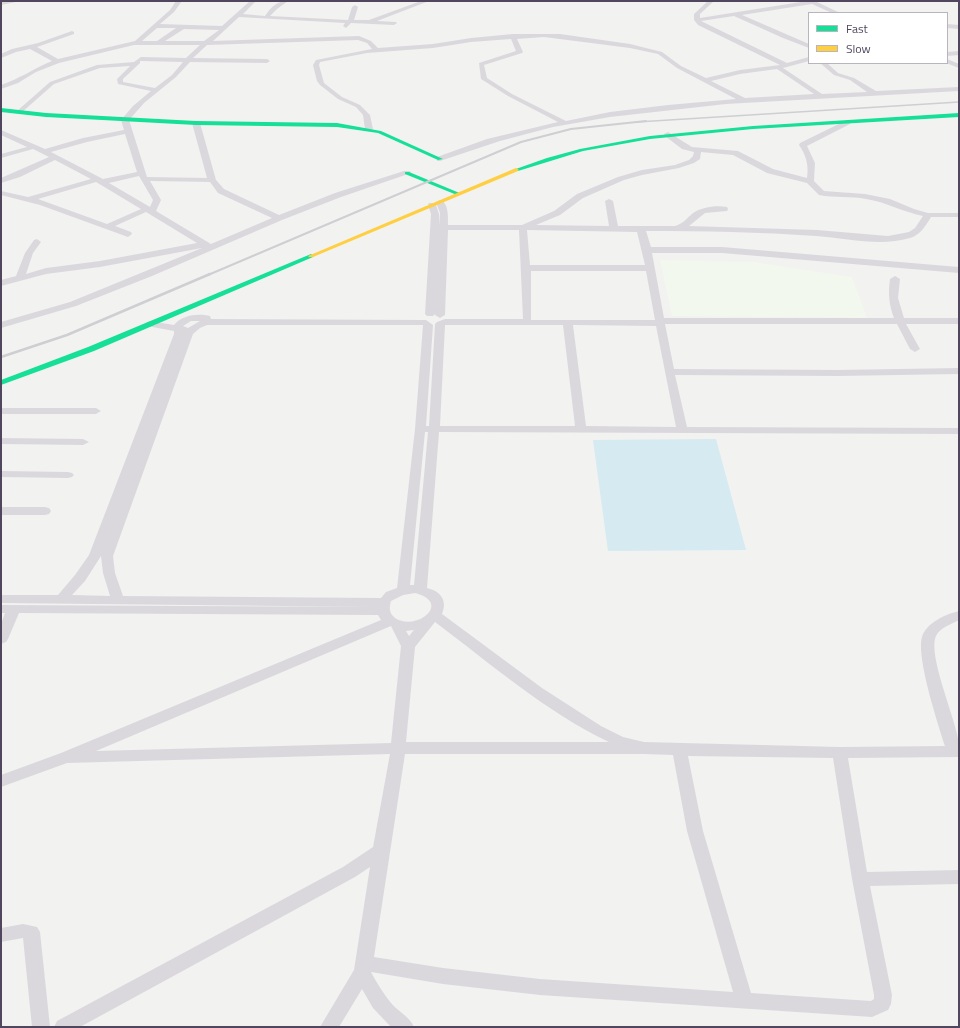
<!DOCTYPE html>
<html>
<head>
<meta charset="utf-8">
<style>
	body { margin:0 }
	#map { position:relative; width:960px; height:1028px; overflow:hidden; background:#f2f2f1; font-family:"Titillium Web",sans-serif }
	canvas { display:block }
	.frame { position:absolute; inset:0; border:2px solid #50475f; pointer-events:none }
	.legend { position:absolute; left:808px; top:12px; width:140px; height:52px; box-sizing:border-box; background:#fff; border:1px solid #b9b5bf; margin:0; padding:5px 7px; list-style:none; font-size:12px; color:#50475f }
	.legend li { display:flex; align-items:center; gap:8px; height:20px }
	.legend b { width:20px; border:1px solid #b9b5bf }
</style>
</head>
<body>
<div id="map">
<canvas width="960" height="1028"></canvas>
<div class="frame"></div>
<ul class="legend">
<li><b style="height:5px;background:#16e098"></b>Fast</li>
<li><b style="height:5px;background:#ffcf43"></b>Slow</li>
</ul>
</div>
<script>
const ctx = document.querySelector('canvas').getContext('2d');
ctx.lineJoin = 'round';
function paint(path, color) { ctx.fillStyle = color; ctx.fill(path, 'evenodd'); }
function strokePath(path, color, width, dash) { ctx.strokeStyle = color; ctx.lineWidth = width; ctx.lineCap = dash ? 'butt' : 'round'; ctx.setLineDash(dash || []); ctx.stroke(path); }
const commercial = new Path2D(`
	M660,260L753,262L852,277L867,318L672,316Z`);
const green = new Path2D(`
	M716,439L746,550L608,551L593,440Z`);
const street = new Path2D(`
	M1,1H21L1,5Z
	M176,1H182L174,12L160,24L222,26L250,1H256L243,14L265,16C271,7 277,1 288,1L277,9L270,16L348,20L352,7L355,5L358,7L354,20H369L421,1H429L377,21L396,22L397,23L394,25L351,23L346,28L343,26L345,23L239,17L213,41L359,36L371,41L378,48L433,44L471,38L513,34H560L630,44L662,52L681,66L706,78L740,70L780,65L698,25L694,20V14L708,1H714L700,14V18L807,1H815L840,13H832L812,4L742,15L809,44V48L783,38L734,16L701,21L787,63L809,57V61L783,68L822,94L867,92L850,80L834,75L820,63H827L838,73L854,78L876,91L959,87V91L726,104L610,117L553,127L500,141L440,161H437V157L487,139L558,122L508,96L481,79L479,63L516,51L511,39L471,42L433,48L367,53L320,62L319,65L324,83L342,97L360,105L370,115L373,129L369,131L365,129L363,115L356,107L338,99L320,85L317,81L313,65L316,60L372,49L367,43L358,40L207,45L193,58L267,59L270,61L267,63L190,62L176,77L144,103L129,120L147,177L207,178L192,123L196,121L200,123L216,180L224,189L279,215L335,193L404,171H410L411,173L341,197L282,220L152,276L76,306L1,328V322L70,302L202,248L100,267L46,274L1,286V280L16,276L25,253L34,240L37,239L41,242L33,253L26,274L46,268L100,261L197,243L146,212L115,226L131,232L132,234L128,237L40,205L1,195V191L28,197L91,179L55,160L20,177L1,183V178L49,157L33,149L1,158V154L27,147L1,135V130L45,149L83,138L124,130L121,120L133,106L151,91L118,84L117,79L130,66L100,68L54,84L21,113H17V111L50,82L97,65L134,62L141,57L186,58L200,45H134L59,63L36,72L18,83L1,89V85C19,79 35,68 52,61L30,49L16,52L1,58V54L12,49L38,43L72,31L74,32V34L37,47L58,59L135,41L170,10ZM157,28H176L157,41H142ZM184,29L219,30L204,41H165ZM544,37L630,48L658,54L677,68L736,99L668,105L610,112L566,121L512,94L487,78L484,65L522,53L523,52L517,39ZM140,61H141L183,62L172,75L155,88L123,82V79L140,63ZM777,69L814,94L745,98L711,81L740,74ZM125,134L137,172L103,179L51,152L87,142ZM139,176L153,200L150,207L109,183ZM150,181L210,182L218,193L272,218L211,244L156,211L161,200ZM96,182L141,209L107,224L38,199Z
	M947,24L959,25V29L947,28Z
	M959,51V55L947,56V52Z
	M947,59L959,64V68L946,63Z
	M847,120L851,122L850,124L807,146L815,163L814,181L824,191L865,194L890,199L914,209L928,213H959V217H931C925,227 920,235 910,238C880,247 846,238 816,236C760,232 703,231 646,231L651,247H722L959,267V273L722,253H652L664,318H894C889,305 888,293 890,279L895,276L900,279L898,298L904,318H959V324H906L920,349L915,352L910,349L897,324H665L674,369L838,370L959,368V374L838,376L675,375L687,427L959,428V434L439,432L427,588C440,591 448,600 442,614L542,688L601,726L623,737L644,742L840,747L945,746C938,724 916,657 922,637C926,623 946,614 959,611V620C952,624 939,628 936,636C927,655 957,721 959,744C959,748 959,753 959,757L848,758L867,872L959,870V884L870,886L892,995L891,1004L888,1010L872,1017L540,995L443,984L371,972C377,983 384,995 392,1004C399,1012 410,1017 414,1027H391L373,1008L362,989L339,1027H320L354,970L370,867L355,877L80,1027H54L57,1021L343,867L373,847L390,754L67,763L1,787V775L61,753L381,620L378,615L19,613L8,639L6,642L1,644V624L5,613H1V605L377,607L1,603V595H58L75,575L89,555L174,334V331L147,326L145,324L147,322L150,321L174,325C182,315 198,313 210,316L211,319L426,320L433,325L426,426H429L435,324L437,322L445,319H523L519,230H448L445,315L440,318L435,315L438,230L435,314L433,316H427L425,314L431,214L428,205L429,203H432L436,205L439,214V225L440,213L436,202L440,200C449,203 448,217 448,225H522L554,211L577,194L618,177L642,170L675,165L689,160L693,156L694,152L682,149L665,136L664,134L668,132L692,147L738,151L773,169L807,178C809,165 806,155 799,145L800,143ZM701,152L733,155L767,173L807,183L819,195C834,198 851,196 866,199C886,202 903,212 923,216L915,228L909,232L888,236L817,230L689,226L705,213L727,211L728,209L727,207C716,205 702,207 693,213C687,218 683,224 675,226H618L613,201L609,199L605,201L609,226L536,225L560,215L583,198L624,180L642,175L679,168L694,163L700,159ZM527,230L637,232L645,265H530ZM531,271H646L655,320H531ZM191,321H200L188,328L183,326ZM207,325H423L415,429L397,588L386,592L381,598L123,596L115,573L113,556L193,334L200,328ZM445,325H563L575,426H440ZM573,325L656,326L676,427L586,426ZM425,432H428L414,585H410ZM101,556L103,573L110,596L72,595L85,581ZM415,593C453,603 416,632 395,618C389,613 389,608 391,601L403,595ZM435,622C491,664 546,712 609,742H406L415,647ZM391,626L401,646L391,743L96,751ZM414,630L409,636L406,631ZM405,754H644L673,755L687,831L733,992L540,979L443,968L374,957ZM688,756L833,758L852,879L874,995V999L871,1001L751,993L703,831Z
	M1,408H96L101,411L96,414H1Z
	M1,438L83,439L89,442L83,445L1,444Z
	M1,471L68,472L72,473L74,475L72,477L68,478L1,477Z
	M1,507H45L49,508L51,511L49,514L45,515H1Z
	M23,924L37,927L40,932L50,1027H32L23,938L1,942V928Z`);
const fast = new Path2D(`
	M1,108L46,113L196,121L337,123L381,131L443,159L438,160L378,133L337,127L196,125L46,117L1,112Z
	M959,113V117L753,129L650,139L583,151L518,171L513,170L547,158L580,149L650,136L753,126Z
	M405,172H409L462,194L457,195L405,174Z
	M311,254L314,256L313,257L94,351L1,385V380L88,347Z`);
const slow = new Path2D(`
	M516,168L519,170L518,171L313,257H309L308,256Z`);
const railFar2 = new Path2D(`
	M637,122L959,102`);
const railFar1 = new Path2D(`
	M208,275L521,142L571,129L646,121`);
const rail = new Path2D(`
	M1,357L67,335L210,274`);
paint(commercial, '#f2f8ed');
paint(green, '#d5eaf1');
paint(street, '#dad8dd');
paint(fast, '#16e098');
paint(slow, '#ffcf43');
strokePath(railFar2, '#cfced2', 1.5);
strokePath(railFar1, '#cfced2', 2);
strokePath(rail, '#cfced2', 2.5);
</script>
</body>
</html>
